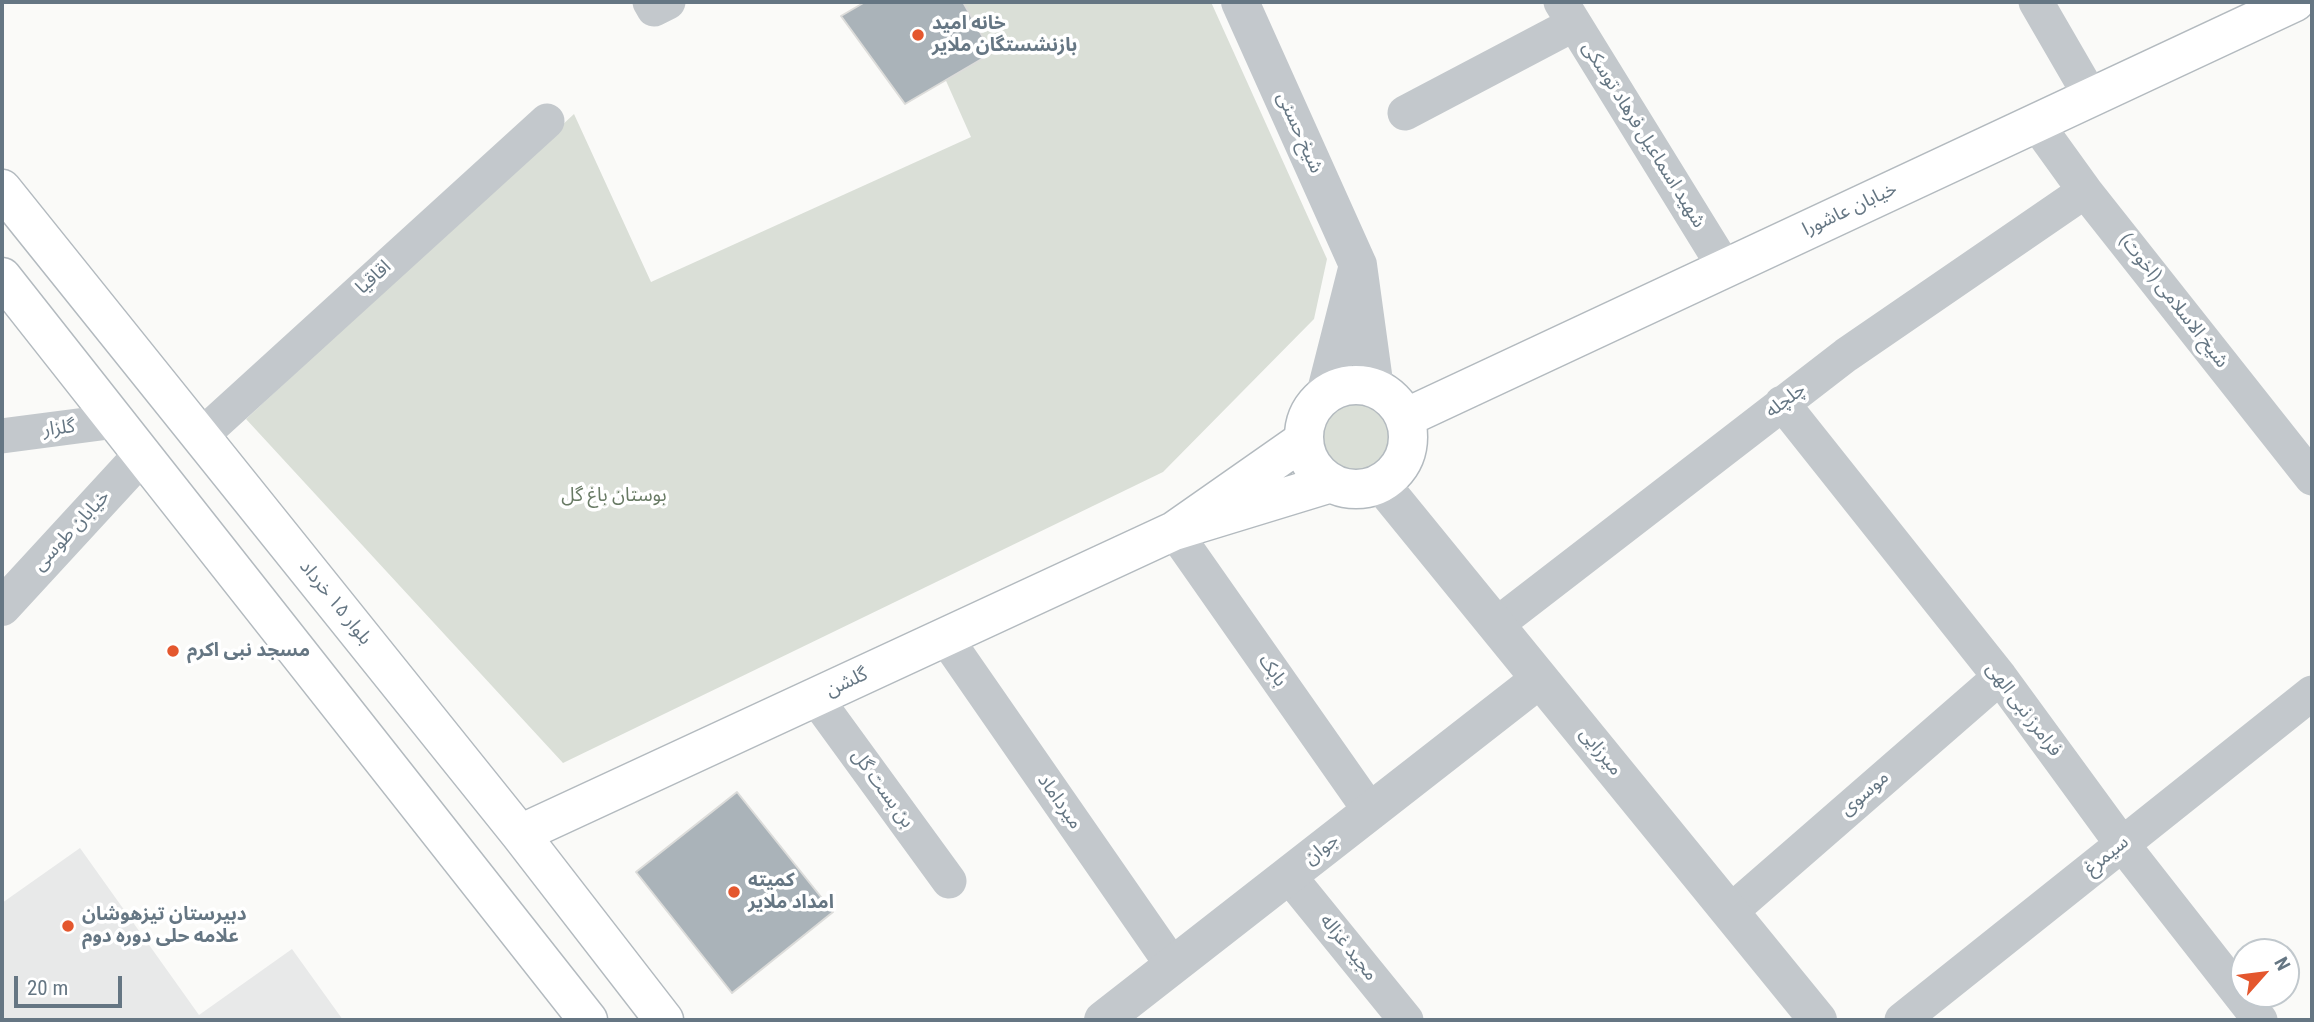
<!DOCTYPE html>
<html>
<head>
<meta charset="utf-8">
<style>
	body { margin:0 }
	#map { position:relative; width:2314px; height:1022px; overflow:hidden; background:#fafaf8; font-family:"Roboto Condensed",sans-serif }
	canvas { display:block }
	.frame { position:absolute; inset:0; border:4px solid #657683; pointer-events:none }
	.north { position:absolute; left:2230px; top:938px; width:70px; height:70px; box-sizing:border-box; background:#fff; border:2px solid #c1c8cd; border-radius:50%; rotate:62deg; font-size:19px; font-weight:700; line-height:28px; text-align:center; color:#657683 }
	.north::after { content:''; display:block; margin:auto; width:24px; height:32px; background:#e4572e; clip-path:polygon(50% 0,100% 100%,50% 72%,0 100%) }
	.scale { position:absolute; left:14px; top:976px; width:108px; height:32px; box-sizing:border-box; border:4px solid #657683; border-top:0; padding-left:9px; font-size:21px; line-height:24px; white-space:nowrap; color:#657683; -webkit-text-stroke:5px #fff; paint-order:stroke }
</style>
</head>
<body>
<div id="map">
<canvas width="2314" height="1022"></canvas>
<div class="frame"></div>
<div class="north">N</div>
<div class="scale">20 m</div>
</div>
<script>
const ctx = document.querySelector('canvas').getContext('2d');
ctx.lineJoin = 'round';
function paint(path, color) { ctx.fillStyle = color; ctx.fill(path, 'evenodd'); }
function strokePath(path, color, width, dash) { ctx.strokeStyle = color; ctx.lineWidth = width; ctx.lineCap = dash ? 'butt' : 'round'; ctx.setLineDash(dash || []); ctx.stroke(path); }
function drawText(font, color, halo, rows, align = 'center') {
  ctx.font = font + ' "Roboto Condensed","Noto Sans Arabic",sans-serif'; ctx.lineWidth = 7; ctx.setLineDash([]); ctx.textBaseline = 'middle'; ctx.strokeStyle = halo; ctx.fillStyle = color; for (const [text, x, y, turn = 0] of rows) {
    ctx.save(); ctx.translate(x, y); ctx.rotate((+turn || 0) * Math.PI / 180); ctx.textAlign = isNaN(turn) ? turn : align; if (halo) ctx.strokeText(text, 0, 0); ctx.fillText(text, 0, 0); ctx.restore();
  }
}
const built = new Path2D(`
	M80,848L199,1015L292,949L343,1020H2V903Z`);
const green = new Path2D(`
	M911,2H1211L1327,259L1314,319L1163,472L563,763L246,419L574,114L651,282L971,137Z
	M1322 436a34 34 0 1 1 68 0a34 34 0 1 1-68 0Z`);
const building = new Path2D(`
	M865,2H963L992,53L905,104L841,16Z
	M737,792L833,912L732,993L636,872Z`);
const minor = new Path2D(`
	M650,2L654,9L668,2
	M1561,2L1725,268
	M2036,2L2091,97
	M1405,113L1574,24
	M2036,123L2085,191L2312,478
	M1782,403L2000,677L2122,844L2260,1020
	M2,436L116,421
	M201,436L547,121
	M1174,531L1371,812
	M1496,625L1846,355L2085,191
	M945,637L1173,966
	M815,697L949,881
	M1289,876L1406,1020
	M1730,912L2000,677
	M1902,1020L2312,693`);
const tertiary = new Path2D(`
	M1240,2L1358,265
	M1325,395L1358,265L1375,389
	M1381,484L1818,1020
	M2,607L142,455
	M1103,1020L1540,679`);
const secondary = new Path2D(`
	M2,189L520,834L664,1020
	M2,277L588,1020
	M1304 437a52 52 0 1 1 104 0a52 52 0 1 1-104 0Z
	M1405,418L2295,2
	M1304,440L1174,531L1331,483
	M520,834L1174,531`);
const markers = [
	[918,35,7,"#e4572e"],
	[173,651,7,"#e4572e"],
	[734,892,7,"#e4572e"],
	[68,926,7,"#e4572e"]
];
const poiNames = [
	["خانه امید",932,24],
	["بازنشستگان ملایر",932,46],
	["مسجد نبی اکرم",187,651],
	["کمیته",748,881],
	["امداد ملایر",748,903],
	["دبیرستان تیزهوشان",82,915],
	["علامه حلی دوره دوم",82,937]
];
const streetNames = [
	["شیخ حسنی",1299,133,66],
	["شهید اسماعیل فرهاد توسکی",1643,135,58],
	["خیابان عاشورا",1850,210,-25],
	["اقاقیا",374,278,-42],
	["شیخ الاسلامی (اخوت)",2173,301,52],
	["چلچله",1786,401,-37],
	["گلزار",59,429,-7],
	["خیابان طوسی",72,531,-47],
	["بلوار ۱۵ خرداد",335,603,51],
	["بابک",1272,671,55],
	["گلشن",847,683,-25],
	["فرامرز نبی الهی",2023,710,53],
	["میرزایی",1600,752,51],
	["بن بست گل",882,789,54],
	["موسوی",1865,794,-41],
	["میرداماد",1059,802,55],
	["جوان",1322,850,-38],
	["سیمرغ",2107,856,-39],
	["مجید غزاله",1348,948,51]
];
const parkNames = [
	["بوستان باغ گل",614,496]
];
paint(built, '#e8e9e9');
paint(green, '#dadfd7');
paint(building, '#aab3b9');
strokePath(building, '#dcdcda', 2);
strokePath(secondary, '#b3babf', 41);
strokePath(minor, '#c3c8cc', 35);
strokePath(tertiary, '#c3c8cc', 38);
strokePath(secondary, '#fff', 38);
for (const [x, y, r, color] of markers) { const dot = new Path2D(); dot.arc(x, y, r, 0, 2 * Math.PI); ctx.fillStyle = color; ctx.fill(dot); strokePath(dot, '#fff', 2.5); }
drawText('bold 19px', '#657683', '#fff', poiNames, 'left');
drawText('19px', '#657683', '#fff', streetNames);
drawText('19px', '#687a64', '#fff', parkNames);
</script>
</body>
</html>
